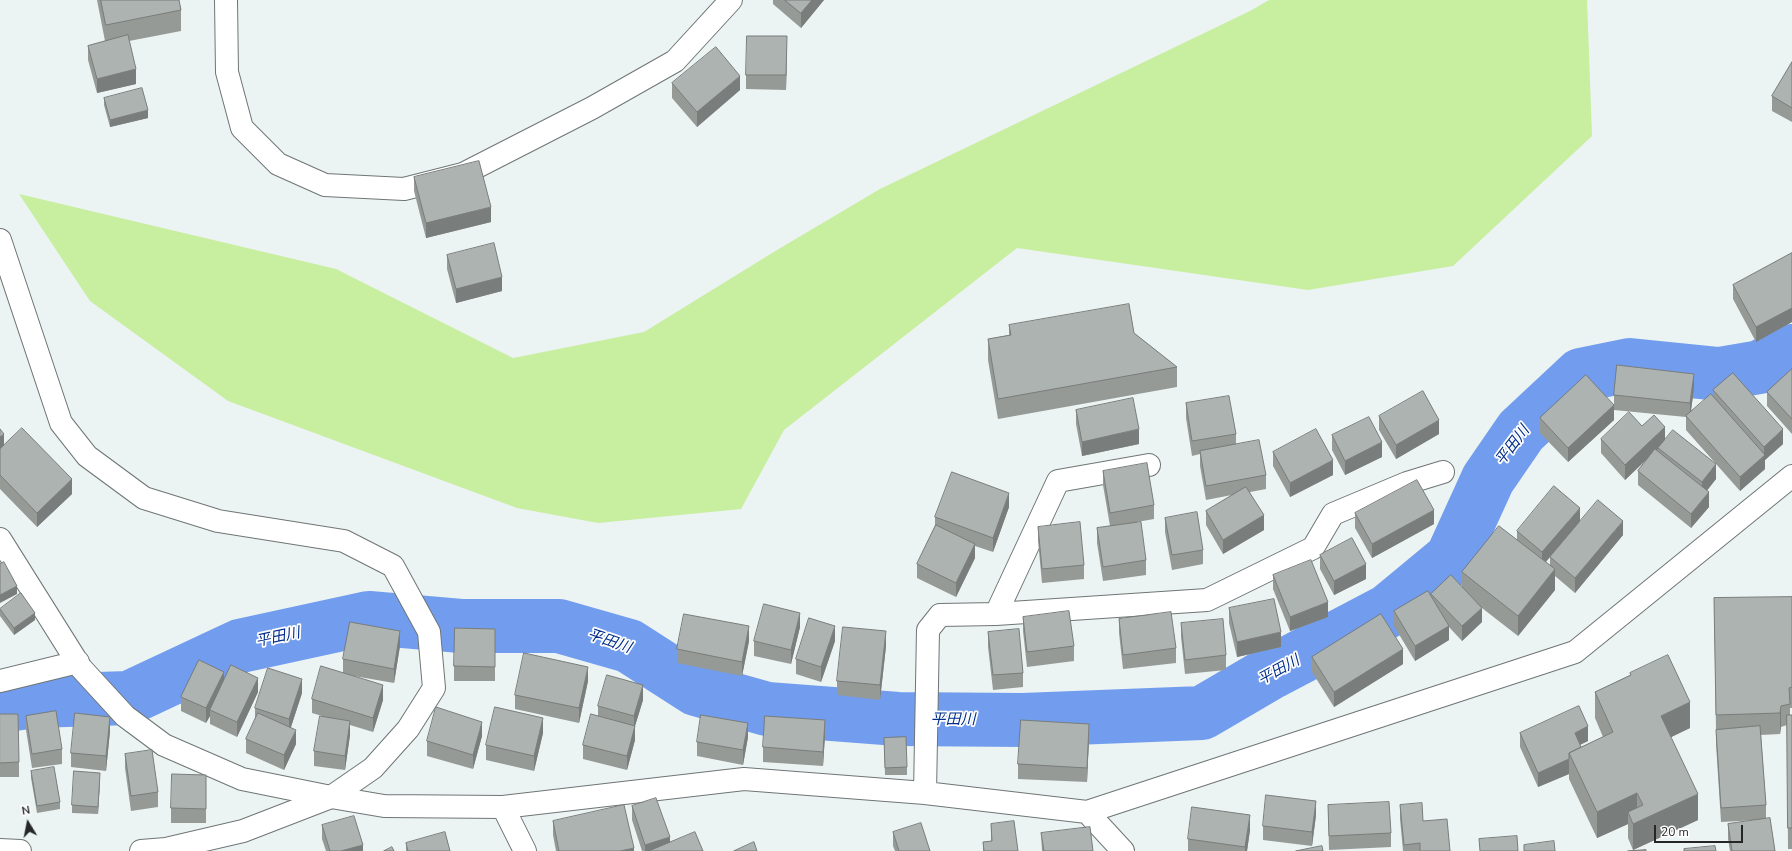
<!DOCTYPE html>
<html>
<head>
<meta charset="utf-8">
<style>
	body { margin:0 }
	#map { position:relative; width:1792px; height:851px; overflow:hidden; background:#ecf3f3; font-family:"Nunito Sans",sans-serif }
	canvas { display:block }
	.north { position:absolute; left:8px; top:803px; width:40px; height:40px; -webkit-text-stroke:3px #fff; paint-order:stroke; rotate:350deg; font-size:11px; font-weight:700; line-height:16px; text-align:center; color:#252727 }
	.north::after { content:''; display:block; margin:auto; width:14px; height:18px; background:#252727; clip-path:polygon(50% 0,100% 100%,50% 72%,0 100%) }
	.scale { position:absolute; left:1654px; top:825px; width:89px; height:18px; box-sizing:border-box; border:2px solid #252727; border-top:0; padding-left:5px; font-size:12px; line-height:14px; white-space:nowrap; color:#252727; -webkit-text-stroke:3px #fff; paint-order:stroke }
</style>
</head>
<body>
<div id="map">
<canvas width="1792" height="851"></canvas>
<div class="north">N</div>
<div class="scale">20 m</div>
</div>
<script>
const ctx = document.querySelector('canvas').getContext('2d');
ctx.lineJoin = 'round';
function paint(path, color) { ctx.fillStyle = color; ctx.fill(path, 'evenodd'); }
function stroke(path, color, width, dash) { ctx.strokeStyle = color; ctx.lineWidth = width; ctx.lineCap = dash ? 'butt' : 'round'; ctx.setLineDash(dash || []); ctx.stroke(path); }
function drawText(font, color, halo, rows, align = 'center') {
  ctx.font = font + ' "Nunito Sans","Noto Sans JP",sans-serif'; ctx.lineWidth = 3.5; ctx.setLineDash([]); ctx.textBaseline = 'middle'; ctx.strokeStyle = halo; ctx.fillStyle = color; for (const [text, x, y, turn = 0] of rows) {
    ctx.save(); ctx.translate(x, y); ctx.rotate((+turn || 0) * Math.PI / 180); ctx.textAlign = isNaN(turn) ? turn : align; if (halo) ctx.strokeText(text, 0, 0); ctx.fillText(text, 0, 0); ctx.restore();
  }
}
paint(new Path2D(`
	M1269,0H1587L1592,136L1453,266L1308,290L1017,248L784,430L741,509L598,523L517,508L228,401L90,301L19,194L336,269L513,358L644,332L777,250L880,189L1250,11Z`), '#c8eea0');
stroke(new Path2D(`
	M0,706L35,701L129,698L240,646L369,618L461,626H559L629,646L696,689L767,709L898,719L1023,720L1202,713L1272,672L1388,611L1452,558L1488,479L1521,431L1581,375L1630,365L1719,374L1760,367L1792,351`), '#729dee', 54);
const minor = new Path2D(`
	M226,0L227,72L242,128L278,164L325,185L404,189L463,174L592,108L675,61L731,0
	M0,539L81,668L125,716L164,745L242,779L331,797L384,806L503,807L744,779L925,793L1087,812L1575,652L1792,476
	M996,614L1058,481L1149,465
	M0,681L78,662
	M925,793L928,630L940,615L996,614L1207,600L1313,548L1333,514L1407,483L1443,472
	M503,807L525,851
	M1087,812L1123,851`);
const tertiary = new Path2D(`
	M0,240L61,423L87,456L144,498L218,521L344,541L393,566L429,632L434,688L408,729L373,768L331,797L243,831L166,849L141,851
	M0,850L20,851`);
stroke(minor, '#6f7575', 24);
stroke(tertiary, '#6f7575', 24);
stroke(minor, '#fff', 22);
stroke(tertiary, '#fff', 22);
paint(new Path2D(`
	M97,0H179L181,10V31L129,41L136,84L97,93L88,60V46L105,41Z
	M773,0H824L801,28L773,4Z
	M787,51L786,90L746,89V75Z
	M1792,62V122L1772,111V96Z
	M672,83L740,90L697,127L672,98Z
	M104,98L148,118L110,127L104,105Z
	M414,177L491,222L426,238L414,191Z
	M1792,253V322L1756,342L1733,299V285Z
	M447,255L502,291L456,303L447,269Z
	M1009,325L1134,333L1177,367V387L998,419L988,360V339L1009,335Z
	M1792,369V434L1767,406V392Z
	M1694,388L1691,411L1713,396V390L1783,444L1765,460V469L1740,491L1686,430V417L1614,410V420L1568,462L1540,433V418L1614,405V395Z
	M1186,403L1236,434V445L1266,475V489L1250,492L1264,530L1223,554L1206,525V511L1232,495L1206,500L1200,466V454L1192,456L1186,418Z
	M1076,410L1139,444L1082,456L1076,424Z
	M1379,416L1439,434L1396,459L1379,430Z
	M1642,426L1665,440L1716,479L1707,490L1709,507L1691,528L1638,485V471L1647,459L1625,480L1601,453V439Z
	M0,429L4,446L72,494L37,527L0,489Z
	M1332,435L1382,457L1345,475L1332,450Z
	M1273,452L1333,475L1290,497L1273,466Z
	M1103,471L1154,505V519L1137,522L1146,560V575L1103,581L1097,543V528L1110,526L1103,485Z
	M1009,507L993,552L975,546V558L956,597L917,578V564L935,526V517Z
	M1355,513L1434,524L1372,558L1355,528Z
	M1165,518L1203,550V564L1172,570L1165,532Z
	M1580,522L1623,535L1575,593L1555,576V590L1518,636L1482,608V622L1462,641L1449,627V640L1415,661L1394,626V611L1431,596V594L1462,587V572L1517,539V531ZM1571,532L1550,557V566L1546,562Z
	M1038,527L1084,565V579L1042,583L1038,541Z
	M1320,555L1366,579L1334,595L1320,569Z
	M1273,575L1328,617L1290,631L1273,589Z
	M1792,597V708H1790V715H1792V849H1788L1787,725L1781,727L1780,734L1761,735L1766,805V819L1775,851H1730L1728,839V824L1759,820L1721,822L1716,744V730L1714,598Z
	M1229,608L1281,647L1237,657L1229,623Z
	M0,609L35,620L14,635L0,616Z
	M1023,617L1074,646V661L1027,667L1023,631Z
	M1119,619L1176,648V663L1123,669L1119,633Z
	M1181,623L1226,655V670L1185,674L1181,637Z
	M800,627L791,664L754,656V641Z
	M495,629V681H454V666Z
	M988,632L1023,673V687L993,690L988,647Z
	M749,641L742,676L677,663V649Z
	M835,641L821,682L796,674V659Z
	M400,646L394,683L348,675L383,700L373,732L350,725V735L345,770L314,766V751L322,716L312,713V699L343,673V659Z
	M886,646L880,700L837,695V681Z
	M1312,657L1403,664L1334,707L1312,672Z
	M1630,673L1690,728L1671,737L1698,820L1633,850L1628,838V824L1597,838L1569,779V774L1538,787L1520,747V733L1588,741L1580,745L1581,747L1603,737L1595,718V692L1630,675Z
	M224,680L258,692L237,737L210,724V716L206,723L181,711V697Z
	M588,681L579,723L515,709V695Z
	M302,693L291,727L296,744L284,770L246,753V739L255,720V708Z
	M643,700L635,726V740L627,770L583,759V745L598,716V706Z
	M0,714L19,762V777H0Z
	M26,716L62,749V764L32,768L26,730Z
	M110,731L106,771L71,767V753Z
	M543,733L534,771L486,760V745Z
	M825,735L823,766L763,762V747Z
	M482,736L473,769L427,756V741Z
	M748,737L743,765L697,756V742Z
	M884,738L907,767V775H885Z
	M1089,738L1087,782L1018,779V764Z
	M125,754L158,792V807L131,811L125,768Z
	M31,771L60,802V809L37,813L31,778Z
	M100,780L98,814L72,813V805Z
	M206,789V823H171V808Z
	M1328,805L1391,833V847L1329,850Z
	M1400,805L1423,821L1450,851H1403L1400,819Z
	M632,806L670,842L703,851H642L632,820Z
	M1316,815L1312,846L1263,840V826Z
	M553,821L634,851H556L553,835Z
	M991,824L1018,851H983V842L991,841Z
	M322,825L363,851H326L322,839Z
	M1250,830L1247,851H1188V839Z
	M893,832L930,851H895L893,846Z
	M1041,833L1093,851H1042Z
	M406,843L450,851H406Z`), '#959a97');
paint(new Path2D(`
	M812,0H824L801,28V13Z
	M787,36V51L786,90V75Z
	M136,69V84L97,93V79Z
	M740,76V90L697,127V112Z
	M148,110V118L110,127V120Z
	M491,207V222L426,238V223Z
	M502,277V291L456,303V289Z
	M1792,308V322L1756,342V327Z
	M1694,374V388L1690,418V403Z
	M1614,405V420L1568,462V448Z
	M1439,420V434L1396,459V445Z
	M1665,427V442L1625,480V465Z
	M1139,429V444L1082,456V442Z
	M1783,429V444L1765,460V469L1740,491V477L1764,456V447Z
	M4,434V448L0,451V437Z
	M1382,442V457L1345,475V461Z
	M1333,460V475L1290,497V483Z
	M1716,464V479L1702,497V482Z
	M72,479V494L37,527V513Z
	M1709,492V507L1691,528V514Z
	M1009,493V507L993,552V538Z
	M1580,508V522L1542,566V552Z
	M1434,510V524L1372,558V544Z
	M1264,515V530L1223,554V540Z
	M1623,521V535L1575,593V578Z
	M975,544V558L956,597V583Z
	M1366,564V579L1334,595V581Z
	M1555,569V590L1518,636V616Z
	M17,586V594L0,603V595Z
	M1328,602V617L1290,631V617Z
	M1482,608V622L1462,641V626Z
	M35,613V620L14,635V628Z
	M800,613V627L791,664V650Z
	M749,626V641L742,676V662Z
	M835,626V641L821,682V667Z
	M1449,626V640L1415,661V646Z
	M400,631V646L394,683V669Z
	M886,631V646L880,700V685Z
	M1281,632V647L1237,657V642Z
	M1403,649V664L1334,707V692Z
	M588,667V681L579,723V708Z
	M224,672V686L210,710V716L206,723V708Z
	M258,678V692L237,737V722Z
	M302,679V693L289,733V719Z
	M383,685V700L373,732V718Z
	M643,685V700L635,726V740L627,770V756L634,730V716Z
	M1690,702V728L1661,742V716Z
	M1781,706V727L1780,734V713Z
	M110,717V731L106,771V756Z
	M543,718V733L534,771V756Z
	M825,720V735L823,766V752Z
	M350,721V735L345,770V756Z
	M482,722V736L473,769V755Z
	M748,723V737L743,765V750Z
	M1089,724V738L1087,782V768Z
	M1588,726V741L1575,747V733Z
	M296,730V744L284,770V755Z
	M1569,759V774L1538,787V773Z
	M100,773V780L98,814V807Z
	M1637,793V819L1628,812V824L1597,838V812Z
	M1698,794V820L1633,850V824Z
	M1316,801V815L1312,846V832Z
	M1250,815V830L1247,851H1245V847Z
	M670,837V851H645V845Z
	M363,845V851H341Z
	M634,848V851H620Z`), '#797d7b');
const building = new Path2D(`
	M101,0H179L181,10L106,25Z
	M785,0H812L801,13Z
	M128,35L136,69L97,79L88,46Z
	M747,36H787L786,75H746Z
	M716,47L740,76L697,112L672,83Z
	M1792,62V108L1772,96Z
	M142,88L148,110L110,120L104,98Z
	M479,161L491,207L426,223L414,177Z
	M494,243L502,277L456,289L447,255Z
	M1792,253V308L1756,327L1733,285Z
	M1129,304L1134,333L1177,367L998,399L988,339L1011,335L1009,325Z
	M1617,365L1694,374L1690,403L1614,395Z
	M1792,369V419L1767,392Z
	M1733,373L1783,429L1764,447L1713,390Z
	M1586,375L1614,405L1568,448L1540,418Z
	M1423,391L1439,420L1396,445L1379,416Z
	M1711,394L1765,455L1740,477L1686,416Z
	M1229,396L1236,434L1192,441L1186,403Z
	M1133,398L1139,429L1082,442L1076,410Z
	M1629,412L1642,426L1654,415L1665,427L1625,465L1601,439Z
	M1369,417L1382,442L1345,461L1332,435Z
	M22,428L72,479L37,513L0,475V449Z
	M0,429L4,434L0,437Z
	M1316,429L1333,460L1290,483L1273,452Z
	M1673,430L1716,464L1702,482L1658,448Z
	M1259,440L1266,475L1206,486L1200,451Z
	M1655,449L1709,492L1691,514L1638,471Z
	M1147,463L1154,505L1110,513L1103,471Z
	M952,472L1009,493L993,538L935,517Z
	M1417,480L1434,510L1372,544L1355,513Z
	M1554,486L1580,508L1542,552L1517,531Z
	M1246,487L1264,515L1223,540L1206,511Z
	M1598,500L1623,521L1575,578L1550,557Z
	M1197,512L1203,550L1172,555L1165,518Z
	M1080,522L1084,565L1042,569L1038,527Z
	M1141,522L1146,560L1103,567L1097,528Z
	M936,525L975,544L956,583L917,564Z
	M1499,526L1555,569L1518,616L1462,572Z
	M1352,538L1366,564L1334,581L1320,555Z
	M1311,560L1328,602L1290,617L1273,575Z
	M4,562L17,586L0,595V564Z
	M1451,575L1482,608L1462,626L1431,594Z
	M1428,591L1449,626L1415,646L1394,611Z
	M21,593L35,613L14,628L0,609Z
	M1792,597V687L1789,688L1790,704L1781,706L1780,713L1716,715L1714,598Z
	M1274,599L1281,632L1237,642L1229,608Z
	M764,604L800,613L791,650L754,641Z
	M1069,611L1074,646L1027,652L1023,617Z
	M1171,612L1176,648L1123,655L1119,619Z
	M684,614L749,626L742,662L677,649Z
	M1381,614L1403,649L1334,692L1312,657Z
	M809,618L835,626L821,667L796,659Z
	M1223,619L1226,655L1185,660L1181,623Z
	M350,622L400,631L394,669L343,659Z
	M843,627L886,631L880,685L837,681Z
	M455,628L495,629V667L454,666Z
	M1019,629L1023,673L993,675L988,632Z
	M524,653L588,667L579,708L515,695Z
	M1668,655L1690,702L1661,716L1698,794L1633,824L1628,812L1643,805L1637,793L1597,812L1569,753L1613,732L1595,692L1631,675L1630,673Z
	M199,660L224,672L206,708L181,697Z
	M231,665L258,678L237,722L210,710Z
	M321,666L383,685L373,718L312,699Z
	M268,668L302,679L289,719L255,708Z
	M607,675L643,685L634,716L598,706Z
	M1579,706L1588,726L1575,733L1581,747L1569,753V759L1538,773L1520,733Z
	M436,707L482,722L473,755L427,741Z
	M495,707L543,718L534,756L486,745Z
	M56,711L62,749L32,754L26,716Z
	M75,713L110,717L106,756L71,753Z
	M258,713L296,730L284,755L246,739Z
	M0,714H18L19,762L0,763Z
	M591,714L635,726L627,756L583,745Z
	M701,715L748,723L743,750L697,742Z
	M1787,715H1792V828H1788Z
	M320,716L350,721L345,756L314,751Z
	M765,716L825,720L823,752L763,747Z
	M1021,720L1089,724L1087,768L1018,764Z
	M1760,726L1766,805L1721,808L1716,730Z
	M906,737L907,767L885,768L884,738Z
	M152,750L158,792L131,796L125,754Z
	M54,767L60,802L37,806L31,771Z
	M74,771L100,773L98,807L72,805Z
	M172,774L206,775V809L171,808Z
	M1266,795L1316,801L1312,832L1263,826Z
	M656,798L670,837L645,845L632,806Z
	M1389,802L1391,833L1329,836L1328,805Z
	M1422,803L1423,821L1447,819L1450,851H1420V843L1404,845L1400,805Z
	M624,805L634,848L620,851H559L553,821Z
	M1192,807L1250,815L1245,847L1188,839Z
	M354,816L363,845L341,851H330L322,825Z
	M1770,818L1775,851H1732L1728,824Z
	M1014,821L1018,851H984L983,842L992,841L991,824Z
	M921,823L930,851H899L893,832Z
	M1090,827L1093,851H1044L1041,833Z
	M445,832L450,851H408L406,843Z
	M695,832L703,851H649Z
	M1517,836L1518,851H1480L1479,839Z
	M1554,841L1555,851H1524V845Z
	M754,842L757,851H734Z
	M1322,846L1323,851H1296Z
	M1715,846L1716,851H1684V849Z
	M392,847L394,851H384Z
	M1646,850V851H1628Z`);
paint(building, '#adb3b0');
stroke(building, '#797d7b', 1);
drawText('italic 15px', '#032e8a', '#fff', [
	["平田川",1513,446,-53],
	["平田川",278,638,-12],
	["平田川",609,642,19],
	["平田川",1279,671,-29],
	["平田川",953,720]
]);
</script>
</body>
</html>
